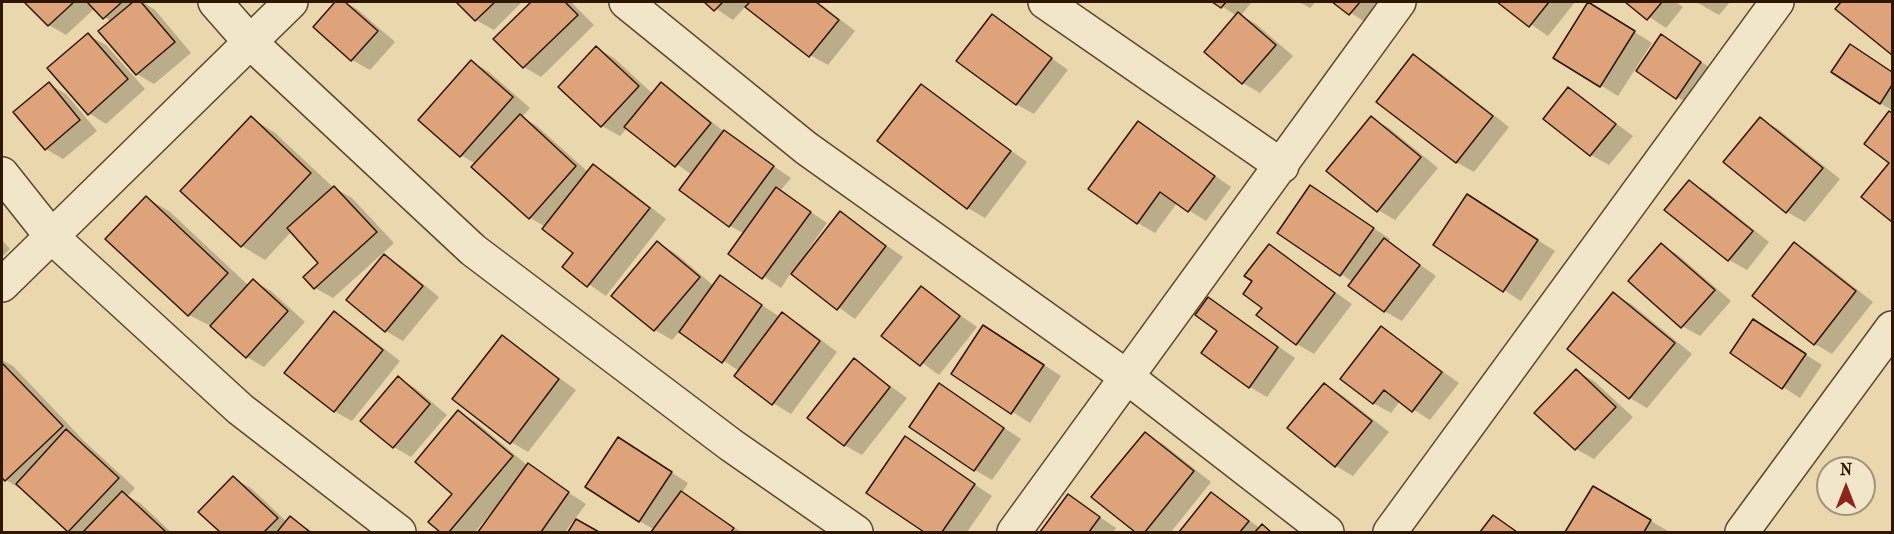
<!DOCTYPE html>
<html>
<head>
<meta charset="utf-8">
<style>
	body { margin:0 }
	#map { position:relative; width:1894px; height:534px; overflow:hidden; background:#ead7ad; font-family:"IM FELL French Canon",serif }
	canvas { display:block }
	.frame { position:absolute; inset:0; border:3px solid #2e1600; pointer-events:none }
	.north { position:absolute; left:1816px; top:456px; width:60px; height:60px; box-sizing:border-box; background:#f1e5ca; border:2px solid #a39279; border-radius:50%; rotate:0deg; font-size:16px; font-weight:700; line-height:24px; text-align:center; color:#2e1600 }
	.north::after { content:''; display:block; margin:auto; width:21px; height:27px; background:#8f2418; clip-path:polygon(50% 0,100% 100%,50% 72%,0 100%) }
</style>
</head>
<body>
<div id="map">
<canvas width="1894" height="534"></canvas>
<div class="frame"></div>
<div class="north">N</div>
</div>
<script>
const ctx = document.querySelector('canvas').getContext('2d');
ctx.lineJoin = 'round';
function paint(path, color) { ctx.fillStyle = color; ctx.fill(path, 'evenodd'); }
function stroke(path, color, width, dash) { ctx.strokeStyle = color; ctx.lineWidth = width; ctx.lineCap = dash ? 'butt' : 'round'; ctx.setLineDash(dash || []); ctx.stroke(path); }
paint(new Path2D(`
	M26,2H143L155,10L191,53L154,84L137,74L111,22L95,8L66,35L49,25Z
	M337,2H345L357,9L395,42L370,70L352,60L315,27Z
	M458,2H522L494,30L476,20Z
	M534,2H571L594,25L541,77L524,67L495,39Z
	M706,2H818L855,31L828,65L810,55L746,6L733,20Z
	M1215,2H1252L1241,15L1256,24L1293,56L1260,93L1243,83L1206,52L1237,16Z
	M1299,2H1316L1310,8Z
	M1334,2H1386L1368,24Z
	M1499,2H1575L1548,36Z
	M1627,2H1676L1683,7L1666,28Z
	M1696,2H1730L1719,15Z
	M1843,2H1892V53L1837,9Z
	M1606,14L1652,43L1618,96L1555,57Z
	M993,16L1068,70L1034,114L1016,104Z
	M88,35L106,45L145,89L106,124L89,113Z
	M1662,36L1718,73L1694,107L1677,97Z
	M596,48L614,58L653,94L661,84L678,95L727,134L791,178L780,191L827,223L808,250L810,252L840,213L903,257L855,319L791,273L781,288L730,254L745,234L730,226L692,175L627,128L620,136L602,126L560,87Z
	M1414,56L1431,66L1509,127L1474,172L1456,162Z
	M1868,56L1892,72V110L1880,103Z
	M472,62L489,72L530,108L522,117L537,126L588,172L593,166L611,176L666,219L606,296L564,267L575,253L546,227L530,218L476,164L461,155Z
	M49,84L66,94L97,131L63,159L46,149Z
	M921,86L1027,162L985,218L968,208Z
	M1569,89L1633,136L1609,165L1591,155L1546,119Z
	M1890,113L1892,114V220L1863,197L1891,163Z
	M251,118L274,132L334,188L352,198L394,243L333,298L315,288L320,263L292,231L265,260L242,246Z
	M1371,118L1389,128L1438,168L1395,220L1378,210Z
	M1760,119L1778,129L1840,179L1805,222L1787,212Z
	M1139,123L1231,187L1206,221L1177,203L1155,233L1138,223Z
	M1689,182L1707,192L1769,242L1747,270L1729,260L1666,209Z
	M1311,187L1390,239L1388,242L1436,276L1402,321L1384,311L1353,282L1280,233Z
	M1468,196L1555,251L1521,301L1504,290Z
	M146,198L169,211L249,286L253,281L271,291L305,322L264,367L247,357L213,327L189,315Z
	M2,240L10,249L2,257Z
	M657,243L675,253L714,286L720,277L780,317L782,314L800,324L837,352L791,414L773,403L739,371L680,331L672,340L655,330Z
	M1795,244L1812,254L1873,302L1832,354L1815,344Z
	M1661,245L1678,255L1731,301L1700,336L1682,326Z
	M1269,246L1352,304L1314,354L1297,344L1264,308L1255,281Z
	M384,256L401,266L439,297L403,341L386,331Z
	M921,288L977,327L939,375L884,335Z
	M1613,294L1631,304L1692,354L1647,408L1630,398Z
	M1209,299L1295,358L1267,397L1250,387L1219,330Z
	M334,313L351,323L400,361L352,421L334,411Z
	M1754,321L1822,365L1800,398L1783,387Z
	M1382,328L1459,383L1430,420L1400,401L1391,413L1373,403Z
	M502,337L576,390L528,452L511,442Z
	M1001,337L1061,376L1030,423L953,374Z
	M2,360L13,366L84,441L135,488L128,496L140,503L171,532H72L29,494L6,480L2,476Z
	M854,360L907,398L862,455L844,445Z
	M1576,371L1594,381L1633,417L1594,459L1576,449L1536,413Z
	M398,378L415,388L447,415L411,457L394,447Z
	M1324,384L1342,395L1389,432L1353,476L1336,466Z
	M939,385L1021,439L992,480L975,470Z
	M458,412L476,422L528,466L586,504L565,532H480L495,512L493,510L475,532H442L430,522L454,493Z
	M1145,434L1163,444L1211,482L1171,532H1138L1093,497Z
	M921,449L992,496L967,532H926L868,493Z
	M636,450L688,483L682,493L741,532H653L655,530L639,521Z
	M233,478L251,488L287,522L290,518L313,532H222L200,512Z
	M1594,488L1668,531L1567,532Z
	M1211,494L1260,528L1262,526L1272,532H1181Z
	M1068,496L1116,528L1113,532H1042Z
	M1493,517L1511,527L1518,532H1482Z`), '#0003');
const building = new Path2D(`
	M24,2H74L48,26Z
	M87,2H122L103,19Z
	M133,2H141L175,42L136,75L98,31Z
	M335,2H345L378,31L351,61L313,27Z
	M456,2H495L475,21Z
	M531,2H565L578,15L523,68L493,39Z
	M704,2H723L714,11Z
	M750,2H816L839,20L809,57L745,7Z
	M1212,2H1226L1221,8Z
	M1332,2H1360L1349,15Z
	M1497,2H1549L1529,27Z
	M1588,2L1635,31L1600,87L1553,58Z
	M1625,2H1662L1647,20Z
	M1841,2H1892V55L1835,9Z
	M1238,12L1276,45L1242,84L1204,52Z
	M992,14L1052,58L1016,105L956,61Z
	M88,33L128,79L88,115L47,68Z
	M1661,34L1701,62L1676,99L1636,71Z
	M1850,44L1892,72V85L1880,104L1831,72Z
	M596,46L639,86L601,127L558,87Z
	M1413,54L1493,116L1456,163L1376,102Z
	M471,60L513,97L460,157L418,120Z
	M49,82L80,120L45,150L13,112Z
	M661,82L711,123L675,167L624,127Z
	M921,84L1011,151L967,209L877,141Z
	M1568,87L1616,124L1590,156L1543,119Z
	M1889,111L1892,113V222L1861,197L1889,163L1864,144Z
	M520,114L576,166L529,219L471,167Z
	M251,116L311,173L241,247L180,191Z
	M1371,116L1421,157L1377,212L1326,171Z
	M1760,117L1823,168L1786,213L1723,162Z
	M1138,121L1215,176L1188,212L1160,192L1137,224L1088,189Z
	M724,130L774,166L729,227L679,190Z
	M593,164L650,208L587,287L562,267L573,253L542,229Z
	M1689,180L1753,231L1728,261L1664,210Z
	M1310,185L1374,228L1340,276L1277,233Z
	M334,186L377,232L314,289L303,277L318,263L287,228Z
	M776,187L811,212L762,279L728,254Z
	M1467,194L1538,240L1503,292L1433,245Z
	M146,196L228,273L188,316L105,239Z
	M840,211L886,246L837,310L791,274Z
	M1384,238L1420,265L1384,312L1348,286Z
	M657,241L700,277L654,331L611,296Z
	M1794,242L1856,291L1814,345L1752,296Z
	M1661,243L1715,290L1681,328L1628,281Z
	M1269,244L1335,293L1296,345L1256,315L1262,308L1243,294L1252,281L1244,276Z
	M384,254L423,286L385,332L346,300Z
	M720,275L762,305L722,363L679,332Z
	M253,279L288,311L246,358L210,326Z
	M921,286L960,316L920,366L881,336Z
	M1613,292L1675,343L1629,399L1567,349Z
	M1208,297L1278,347L1249,388L1201,353L1217,331L1195,315Z
	M334,311L383,350L334,412L284,373Z
	M782,312L820,341L772,405L734,376Z
	M1753,319L1806,354L1782,389L1730,353Z
	M983,325L1044,365L1011,414L951,374Z
	M1381,326L1442,372L1412,412L1384,390L1373,404L1340,379Z
	M502,335L559,379L510,444L452,399Z
	M854,358L890,387L844,446L807,418Z
	M2,363L63,426L5,481L2,478Z
	M1576,369L1616,407L1575,450L1534,413Z
	M398,376L430,404L393,448L360,421Z
	M939,383L1004,428L974,471L909,427Z
	M1324,383L1372,421L1335,467L1287,428Z
	M458,410L513,456L449,532H440L428,522L452,494L415,462Z
	M66,429L119,478L68,532L16,484Z
	M1145,432L1194,471L1145,532H1135L1091,497Z
	M905,436L975,484L942,532H924L866,493Z
	M618,437L672,472L639,522L585,487Z
	M528,463L569,492L541,532H478Z
	M233,476L278,518L264,532H220L198,512Z
	M1593,486L1651,520L1644,532H1565Z
	M122,491L166,532H83Z
	M681,491L734,528L731,532H651Z
	M1211,492L1249,521L1240,532H1179Z
	M1068,494L1100,517L1089,532H1040Z
	M1493,515L1517,532H1480Z
	M290,516L310,532H277Z
	M576,519L599,532H568Z
	M1262,524L1271,532H1255Z`);
paint(building, '#dfa37b');
stroke(building, '#2e1600', 1.5);
const minor = new Path2D(`
	M215,2L251,43L473,250L731,445L856,532
	M626,2L806,148L1127,377L1327,532
	M1045,2L1282,166
	M2,174L52,237L240,409L399,532
	M2,285L291,2
	M1014,532L1399,2
	M1390,532L1777,2
	M1742,532L1892,328`);
stroke(minor, '#5d462b', 36);
stroke(minor, '#f1e5ca', 33);
</script>
</body>
</html>
